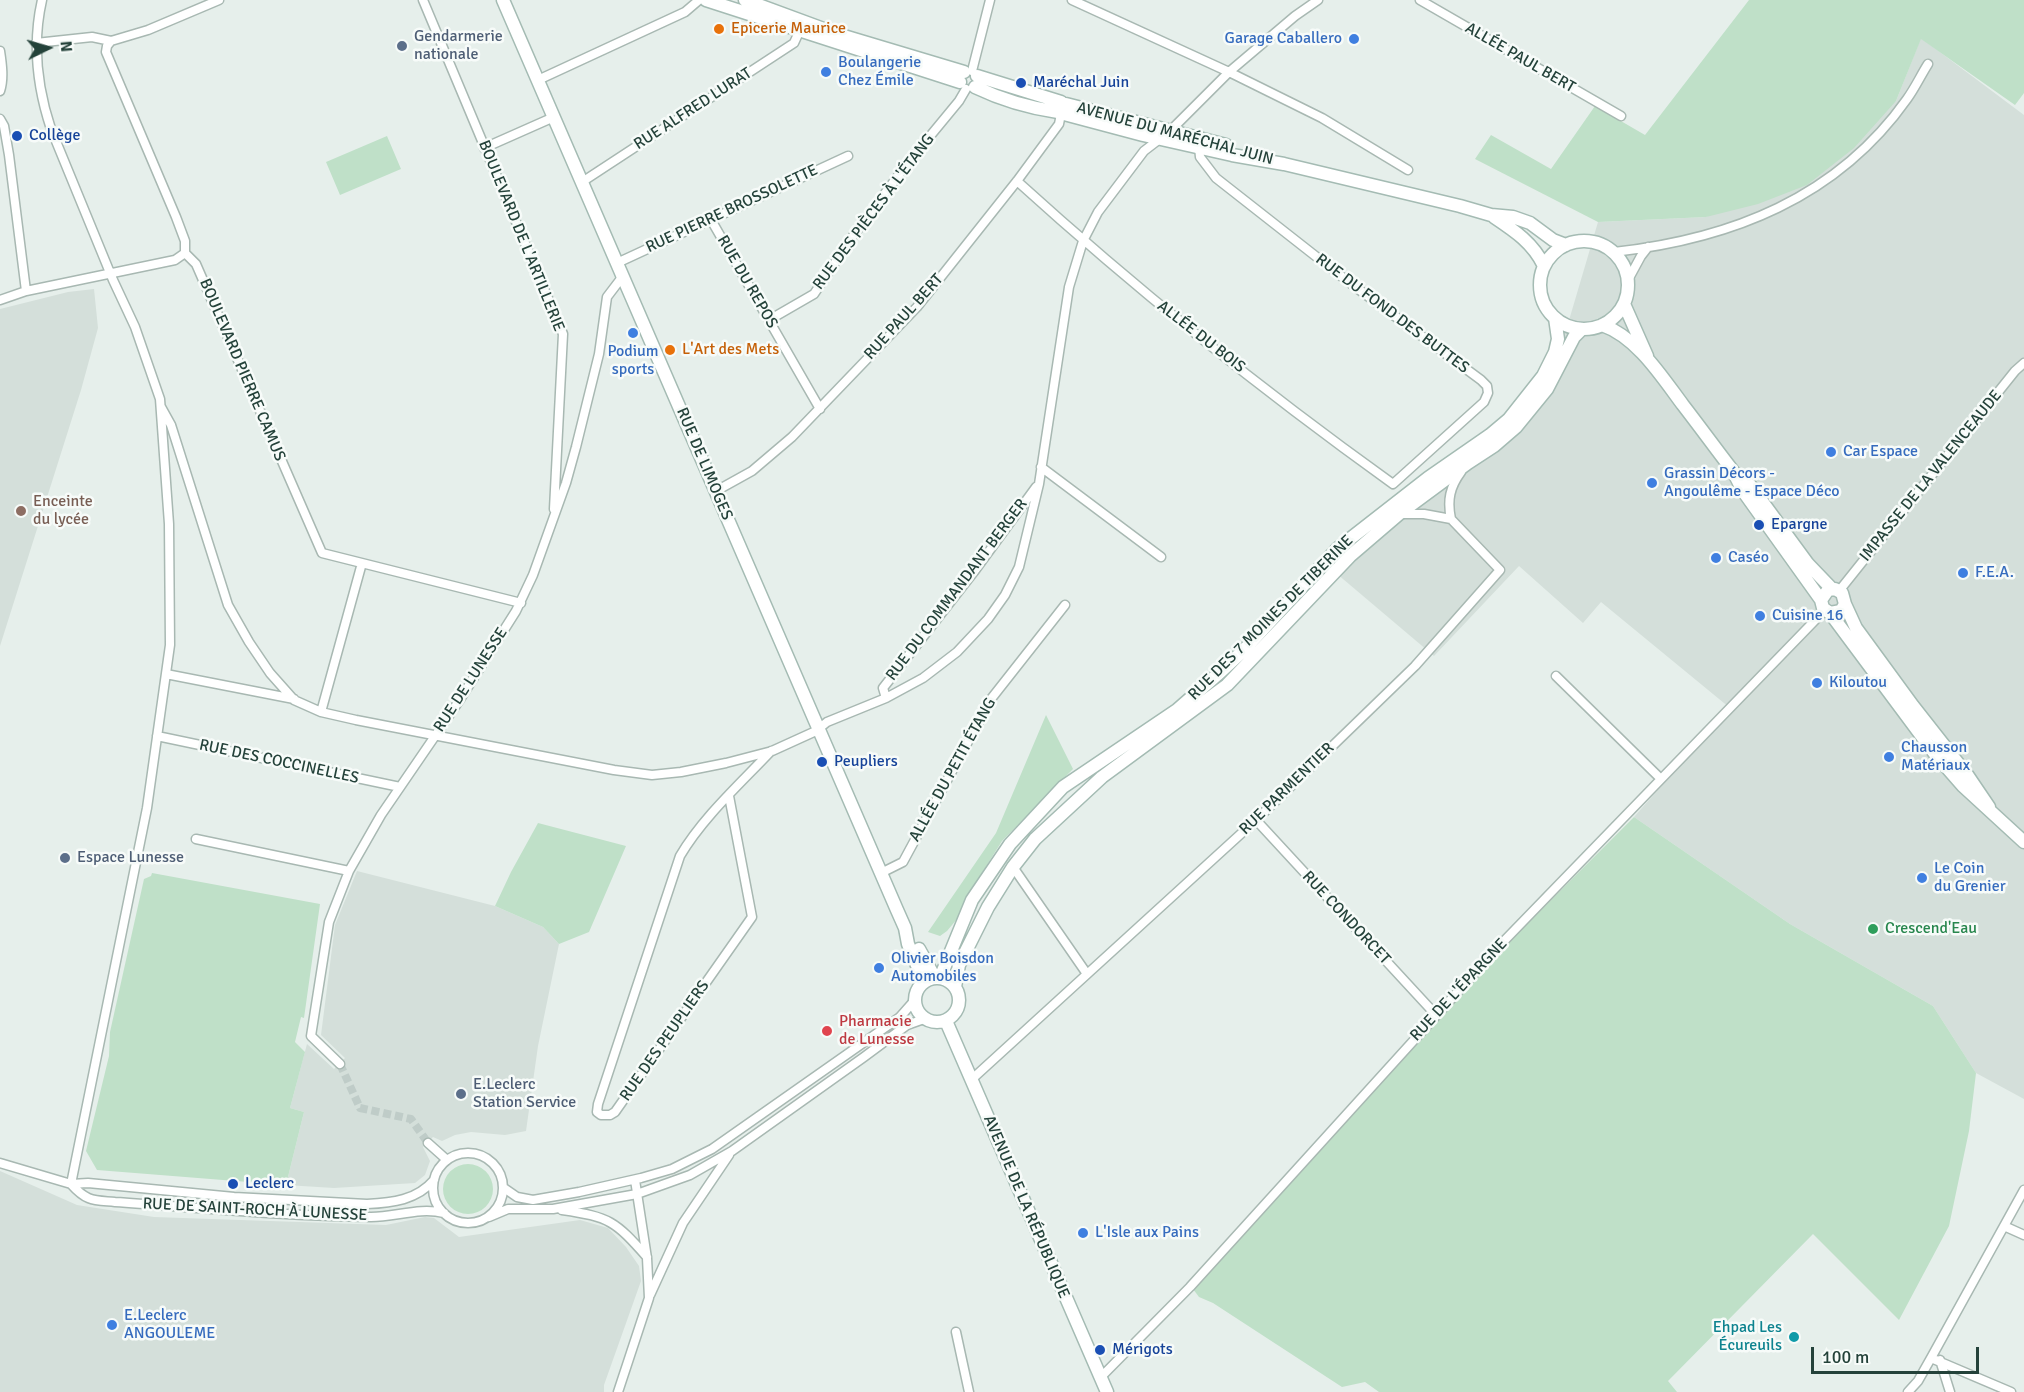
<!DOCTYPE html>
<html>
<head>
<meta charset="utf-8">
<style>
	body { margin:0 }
	#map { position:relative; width:2024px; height:1392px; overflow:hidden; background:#e6efeb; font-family:Signika,sans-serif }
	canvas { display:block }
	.north { position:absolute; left:18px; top:18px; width:60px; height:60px; -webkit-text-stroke:4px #f7fbf9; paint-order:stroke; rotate:85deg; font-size:16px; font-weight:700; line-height:24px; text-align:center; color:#24423a }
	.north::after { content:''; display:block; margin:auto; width:21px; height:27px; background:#24423a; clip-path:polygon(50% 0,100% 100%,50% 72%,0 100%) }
	.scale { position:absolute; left:1811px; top:1347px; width:168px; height:27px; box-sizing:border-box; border:3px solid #24423a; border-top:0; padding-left:8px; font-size:18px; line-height:21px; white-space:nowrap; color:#24423a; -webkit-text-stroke:4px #f7fbf9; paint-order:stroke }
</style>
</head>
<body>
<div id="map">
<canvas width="2024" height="1392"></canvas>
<div class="north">N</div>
<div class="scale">100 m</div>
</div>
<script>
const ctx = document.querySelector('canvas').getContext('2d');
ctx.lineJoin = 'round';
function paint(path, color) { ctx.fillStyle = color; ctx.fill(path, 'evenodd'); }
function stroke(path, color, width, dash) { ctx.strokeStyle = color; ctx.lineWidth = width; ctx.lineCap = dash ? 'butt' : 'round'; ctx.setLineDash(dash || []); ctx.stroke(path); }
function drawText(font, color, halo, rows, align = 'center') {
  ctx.font = font + ' Signika,sans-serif'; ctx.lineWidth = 5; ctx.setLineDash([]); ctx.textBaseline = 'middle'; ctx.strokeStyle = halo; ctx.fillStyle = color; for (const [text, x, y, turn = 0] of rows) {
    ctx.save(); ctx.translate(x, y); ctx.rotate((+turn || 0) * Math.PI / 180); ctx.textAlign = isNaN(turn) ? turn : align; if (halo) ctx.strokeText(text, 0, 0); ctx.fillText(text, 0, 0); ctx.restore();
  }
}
paint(new Path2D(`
	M1921,38L2024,115V1099L1976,1073L1933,1006L1790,924L1634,817L1730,708L1601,602L1583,623L1519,566L1434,656L1330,568L1370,532L1499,435L1557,361L1598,222L1706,217L1896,101Z
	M94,289L98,328L81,390L0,646V309L68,292Z
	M357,871L495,906L543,927L559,944L538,1046L526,1131L505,1135L471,1132L455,1135L442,1141L433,1137L423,1147L430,1161L425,1175L415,1183L334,1188L286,1185L304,1112L290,1108L307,1044L334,1069L345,1058L321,1035L335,925Z
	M0,1171L77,1205L154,1217L386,1225L425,1217L434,1218L459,1237L580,1220L608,1228L626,1247L639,1266L641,1281L604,1385V1392H0Z`), '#d4dfda');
paint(new Path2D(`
	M1749,0H2024V93L2015,105L1921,39L1896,101L1854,148L1807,185L1758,204L1706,217L1598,222L1475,159L1491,135L1551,169L1595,106L1645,135Z
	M387,136L401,169L340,195L326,162Z
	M1046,715L1073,769L1002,841L980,876L957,919L947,931L940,936L928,932L996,833Z
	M1634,817L1790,924L1933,1006L1976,1073L1969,1131L1949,1226L1899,1320L1813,1234L1668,1381L1677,1392H1379L1365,1382L1342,1387L1213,1303L1199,1297L1193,1289L1244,1234L1275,1192L1436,1015Z
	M538,823L626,846L589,932L559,944L543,927L495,906L511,872Z
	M152,873L320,904L304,1018L301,1017L295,1042L305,1052L290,1108L304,1112L286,1185L97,1170L86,1151L109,1056L110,1032L144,879L151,876Z
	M443 1189a25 25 0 1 1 50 0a25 25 0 1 1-50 0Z`), '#bfe0c8');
stroke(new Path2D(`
	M340,1064L360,1108L411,1119L428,1143`), '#bfccc8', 8, [8, 4]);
const minor = new Path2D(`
	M42,0C32,44 37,87 51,129L113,280L135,327L160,399L169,524L170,645L147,808L71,1184
	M219,0L148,30L111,41L107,46L106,52L176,217L185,241V253L196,264L322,553L521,603
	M423,0L563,334L554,509
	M1072,0L1229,72L1322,118L1408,170
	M1420,0L1621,116
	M36,43L92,37L111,41
	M0,51C2,64 4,79 0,91
	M972,71L990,0
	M538,80L685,12L699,0
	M0,119L4,126L9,155L26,291
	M484,148L554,117
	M1017,181C1136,289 1262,390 1393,484L1484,402L1488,393L1487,386L1481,380L1346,280L1216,178L1200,157L1199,147
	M582,182L794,43L799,32
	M710,218L820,409
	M1614,252C1731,239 1837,198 1907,99C1915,88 1921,75 1928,64
	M617,263L848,156
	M1628,280L1641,256L1648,247
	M0,300L26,291L175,260L185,253
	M769,320L814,294L853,236L907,164L959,101L966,89
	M161,407L171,425L228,605L249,642L270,673L294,700L321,712L356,720L614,770L652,775L681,772L726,763L772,751L816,731L827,722L886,698L923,678L957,652L988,619L1005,595L1019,567L1039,484L1069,287L1083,241L1098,212L1144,151L1170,131L1229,72L1295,16L1318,0
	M1041,467L1161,557
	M716,491L752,471L792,437L917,307L1017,181L1059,124L1061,114
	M1451,519C1447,500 1450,487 1461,472
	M1839,591L2015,371L2024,363
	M166,674L294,699
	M1556,676L1661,779
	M886,698L883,688L976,569L1036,487
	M321,712L362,563
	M157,736L400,787
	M729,796L752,917L615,1112L610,1115H601L597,1112L598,1104L680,856C703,817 740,784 771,751
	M1256,820L1436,1015
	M196,839L349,871
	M1013,867L1087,974
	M881,873L903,862L991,699L1065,605
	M340,1064L311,1036L329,922L349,871L381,815L459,701L516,611L533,575L566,483L576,447L599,354L607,297L623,276
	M971,1080L1256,820L1415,666L1500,570L1451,519L1424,514H1400
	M428,1143L447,1160
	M433 1188a35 35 0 1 1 70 0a35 35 0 1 1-70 0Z
	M0,1163L71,1184L88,1183L234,1197L367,1204C392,1203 417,1200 434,1180
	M71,1184C87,1202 94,1200 115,1202C201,1208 286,1216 371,1217C396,1217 419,1207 444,1213
	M504,1188L517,1197L533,1200L579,1192L641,1178L672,1169L712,1149L900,1017L915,1000
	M562,1210C610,1217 615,1221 647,1257
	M489,1217L508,1209H553L637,1194L690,1175L732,1151L864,1057L907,1025L924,1019
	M2004,1226L2024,1235
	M650,1295L683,1223L729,1155
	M956,1332L969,1392
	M1931,1358L2011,1392
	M1940,1360L1950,1392
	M1100,1378L1190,1287L1503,942L1825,610
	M618,1392L649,1298L647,1258L635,1180
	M1908,1392L1918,1381L1931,1358L2024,1190`);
const secondary = new Path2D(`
	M503,0L897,910L905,928L908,944L924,982
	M706,0L960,82
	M745,0L837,34L964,72
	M977,76L1061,102
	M975,87C1000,99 1030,108 1058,112
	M1066,104L1226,145
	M1064,114L1143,135L1232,155L1284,164L1460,206L1491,215L1513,217L1530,223L1553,240L1566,245
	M1494,217C1515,231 1533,243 1544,266
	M1540 285a44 44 0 1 1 88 0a44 44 0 1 1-88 0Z
	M1624,304L1647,356
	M1602,325C1637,337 1662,377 1683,405C1700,427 1716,449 1733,471L1743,491L1821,600
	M1736,474L1750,485L1808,564L1832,589
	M1845,604L1841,611L1830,613L1823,608L1821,600L1828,590L1835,589L1842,593L1845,604L1856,628L1913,706L1968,776L1989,807
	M1830,613L1935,754L1963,786L2024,842
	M919,949L935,978
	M915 1000a22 22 0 1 1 44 0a22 22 0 1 1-44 0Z
	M940,978L972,900L1010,844L1063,787L1177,710L1217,675L1243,651L1337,549L1428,478L1490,435L1509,419L1543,376L1555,352L1558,339L1555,318
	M955,987L959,965L988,907L1013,867L1035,839L1102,777L1227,685L1350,556L1399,514L1468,463L1494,446L1516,427L1547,389L1574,337L1582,329
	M946,1021L1107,1392`);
stroke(minor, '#a8b8b2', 11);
stroke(secondary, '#a4bbb3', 15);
stroke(minor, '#fff', 8);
stroke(secondary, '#fff', 12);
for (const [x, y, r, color] of [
	[719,29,6,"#e8710a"],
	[1354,39,6,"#3f7fe0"],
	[402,46,6,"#5c6f8a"],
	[826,72,6,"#3f7fe0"],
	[1021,83,6,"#1a4fb4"],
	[17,136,6,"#1a4fb4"],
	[633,333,6,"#3f7fe0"],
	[670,350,6,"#e8710a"],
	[1831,452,6,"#3f7fe0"],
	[1652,483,6,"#3f7fe0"],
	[21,511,6,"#8d6e63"],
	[1759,525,6,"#1a4fb4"],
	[1716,558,6,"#3f7fe0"],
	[1963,573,6,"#3f7fe0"],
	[1760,616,6,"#3f7fe0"],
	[1817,683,6,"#3f7fe0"],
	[1889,757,6,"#3f7fe0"],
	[822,762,6,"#1a4fb4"],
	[65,858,6,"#5c6f8a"],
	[1922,878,6,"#3f7fe0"],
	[1873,929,6,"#2e9e5b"],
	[879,968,6,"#3f7fe0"],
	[827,1031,6,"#e0444e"],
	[461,1094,6,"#5c6f8a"],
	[233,1184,6,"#1a4fb4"],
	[1083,1233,6,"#3f7fe0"],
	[112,1325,6,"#3f7fe0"],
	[1794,1337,6,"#0f9aa8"],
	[1100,1350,6,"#1a4fb4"]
]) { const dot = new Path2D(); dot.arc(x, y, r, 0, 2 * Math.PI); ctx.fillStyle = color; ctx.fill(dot); stroke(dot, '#f7fbf9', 2); }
drawText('16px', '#c56008', '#f7fbf9', [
	["Epicerie Maurice",731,29],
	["L'Art des Mets",682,350]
], 'left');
drawText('16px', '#4e5e75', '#f7fbf9', [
	["Gendarmerie",414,37],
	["nationale",414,55],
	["Espace Lunesse",77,858],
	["E.Leclerc",473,1085],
	["Station Service",473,1103]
], 'left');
drawText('16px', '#366cbe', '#f7fbf9', [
	["Garage Caballero",1342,39,"right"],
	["Boulangerie",838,63],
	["Chez Émile",838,81],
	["Podium",633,352,"center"],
	["sports",633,370,"center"],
	["Car Espace",1843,452],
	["Grassin Décors -",1664,474],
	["Angoulême - Espace Déco",1664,492],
	["Caséo",1728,558],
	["F.E.A.",1975,573],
	["Cuisine 16",1772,616],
	["Kiloutou",1829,683],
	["Chausson",1901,748],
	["Matériaux",1901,766],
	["Le Coin",1934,869],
	["du Grenier",1934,887],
	["Olivier Boisdon",891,959],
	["Automobiles",891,977],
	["L'Isle aux Pains",1095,1233],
	["E.Leclerc",124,1316],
	["ANGOULEME",124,1334]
], 'left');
drawText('16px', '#24423a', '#f7fbf9', [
	["ALLÉE PAUL BERT",1520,58,30],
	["RUE ALFRED LURAT",693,109,-33],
	["AVENUE DU MARÉCHAL JUIN",1175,134,15],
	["RUE PIERRE BROSSOLETTE",732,209,-25],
	["RUE DES PIÈCES À L'ÉTANG",874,212,-53],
	["BOULEVARD DE L'ARTILLERIE",521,236,68],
	["RUE DU REPOS",747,282,60],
	["RUE DU FOND DES BUTTES",1392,314,37],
	["RUE PAUL BERT",904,317,-48],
	["ALLÉE DU BOIS",1201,337,38],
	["BOULEVARD PIERRE CAMUS",242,370,67],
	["RUE DE LIMOGES",704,464,67],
	["IMPASSE DE LA VALENCEAUDE",1931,476,-51],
	["RUE DU COMMANDANT BERGER",957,590,-53],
	["RUE DES 7 MOINES DE TIBERINE",1271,618,-45],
	["RUE DE LUNESSE",471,680,-57],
	["RUE DES COCCINELLES",279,762,12],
	["ALLÉE DU PETIT ÉTANG",953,770,-61],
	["RUE PARMENTIER",1287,789,-44],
	["RUE CONDORCET",1346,918,47],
	["RUE DE L'ÉPARGNE",1459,990,-47],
	["RUE DES PEUPLIERS",665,1041,-55],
	["AVENUE DE LA RÉPUBLIQUE",1026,1207,67],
	["RUE DE SAINT-ROCH À LUNESSE",255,1210,3]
]);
drawText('16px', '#164399', '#f7fbf9', [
	["Maréchal Juin",1033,83],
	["Collège",29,136],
	["Epargne",1771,525],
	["Peupliers",834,762],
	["Leclerc",245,1184],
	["Mérigots",1112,1350]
], 'left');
drawText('16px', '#785e54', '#f7fbf9', [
	["Enceinte",33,502],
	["du lycée",33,520]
], 'left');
drawText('16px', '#27864d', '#f7fbf9', [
	["Crescend'Eau",1885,929]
], 'left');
drawText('16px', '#be3a42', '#f7fbf9', [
	["Pharmacie",839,1022],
	["de Lunesse",839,1040]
], 'left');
drawText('16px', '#0d838f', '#f7fbf9', [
	["Ehpad Les",1782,1328],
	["Écureuils",1782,1346]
], 'right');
</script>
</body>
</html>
